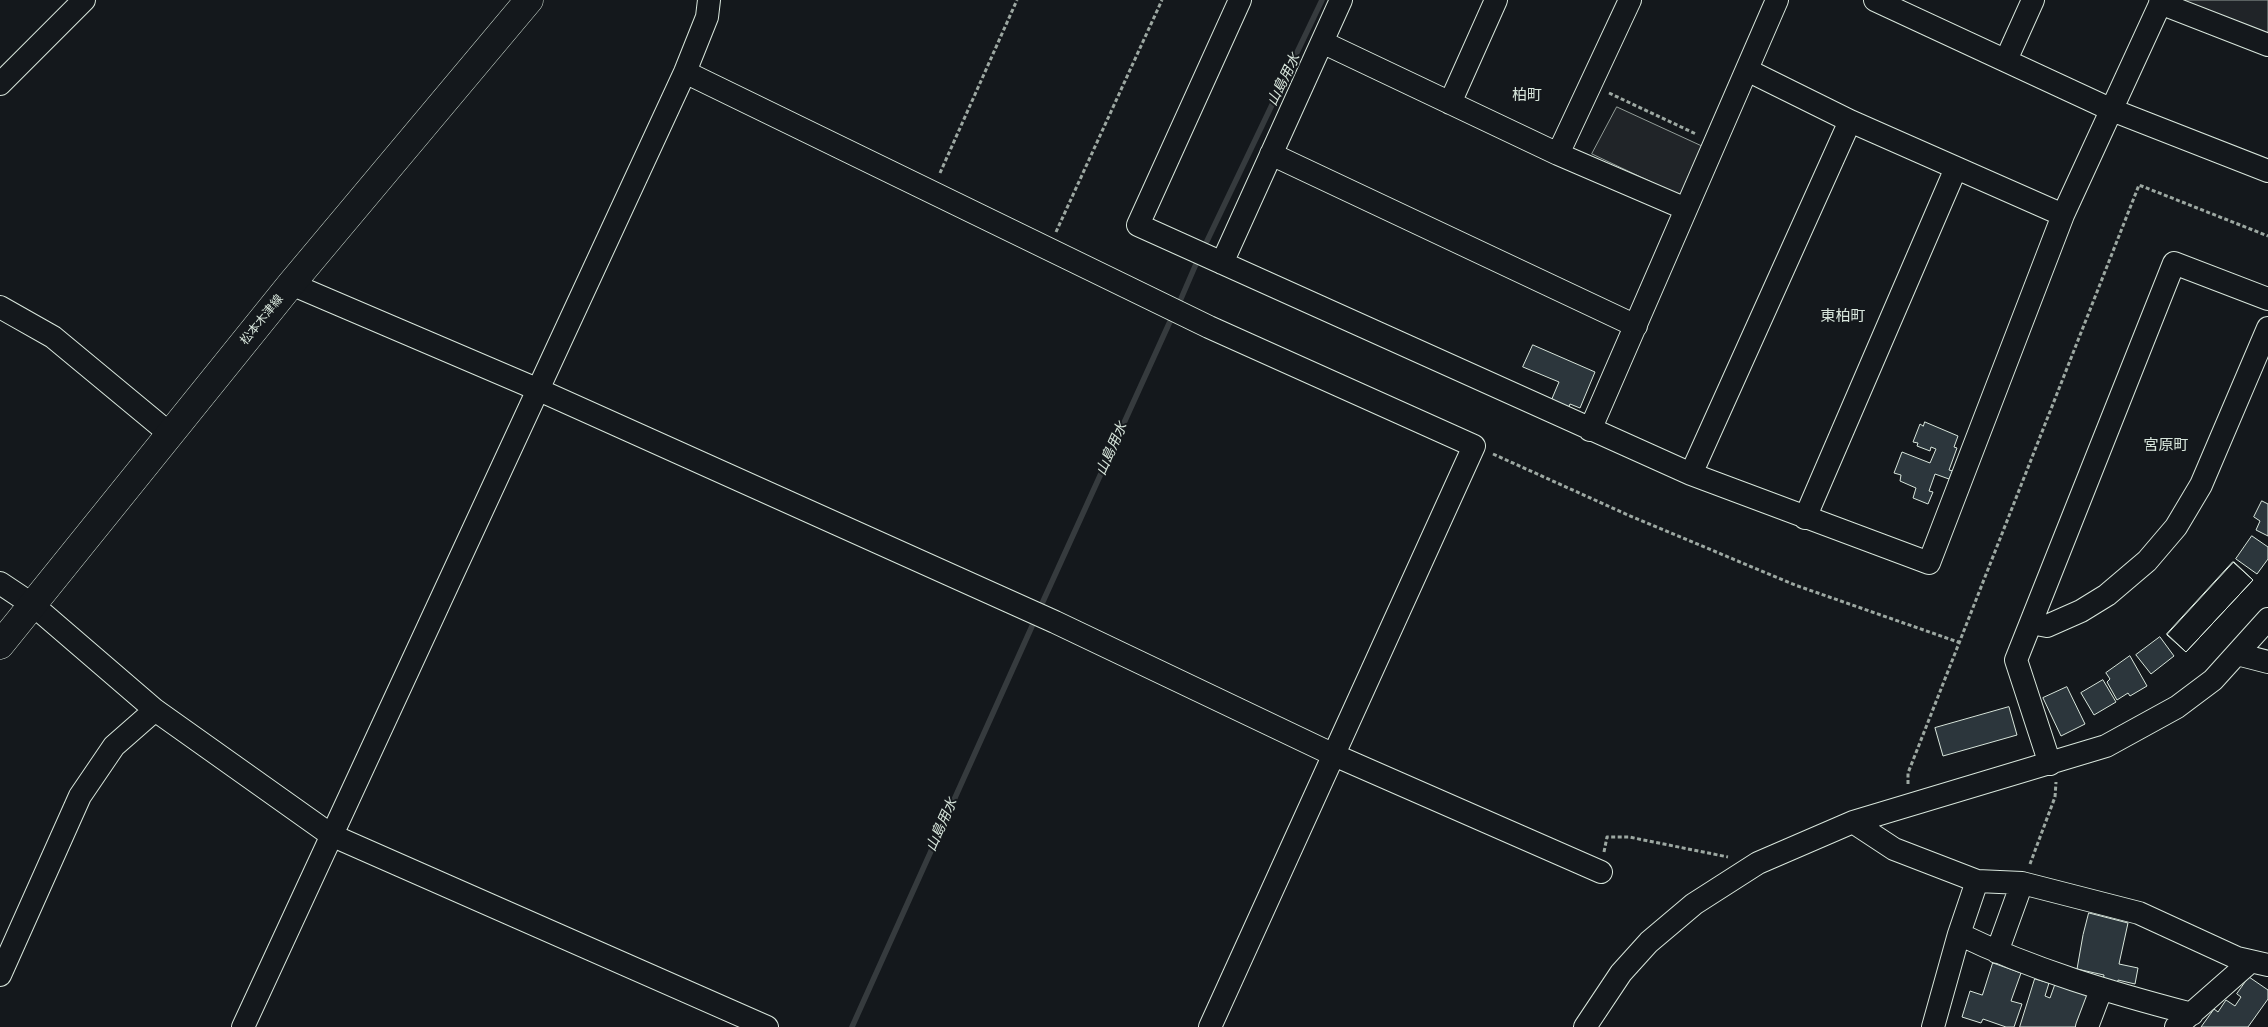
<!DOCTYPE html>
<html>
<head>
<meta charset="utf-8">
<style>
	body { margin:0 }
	canvas { display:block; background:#14181c }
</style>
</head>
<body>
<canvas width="2268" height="1027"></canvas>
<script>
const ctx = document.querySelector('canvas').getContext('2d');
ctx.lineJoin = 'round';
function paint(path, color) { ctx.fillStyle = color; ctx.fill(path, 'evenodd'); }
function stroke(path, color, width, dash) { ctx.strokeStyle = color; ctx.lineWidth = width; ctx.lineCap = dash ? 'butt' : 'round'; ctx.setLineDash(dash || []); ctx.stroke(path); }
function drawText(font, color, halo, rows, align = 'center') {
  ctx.font = font + ' Helvetica,"Noto Sans JP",sans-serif'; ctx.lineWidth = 4; ctx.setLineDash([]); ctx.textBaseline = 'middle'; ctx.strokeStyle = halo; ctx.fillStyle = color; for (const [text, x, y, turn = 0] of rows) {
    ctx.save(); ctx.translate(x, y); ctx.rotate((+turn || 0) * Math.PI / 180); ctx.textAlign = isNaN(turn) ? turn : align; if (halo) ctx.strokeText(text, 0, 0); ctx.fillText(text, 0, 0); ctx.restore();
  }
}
const green = new Path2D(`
	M2179,0H2268V36Z
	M1617,107L1704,147L1681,196L1592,154Z`);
paint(green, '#202428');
stroke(green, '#939e99', 1);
stroke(new Path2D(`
	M1207,241L1322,0
	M1180,301L1196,264
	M1040,608L1172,317
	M852,1027L1033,624`), '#363b3e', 5.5);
const building = new Path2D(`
	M1533,345L1595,372L1580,408L1570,404L1568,409L1551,401L1559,382L1523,367Z
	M1925,422L1958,436L1954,447L1957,448L1949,470L1953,471L1949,479L1935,474L1929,491L1933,492L1928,504L1913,498L1916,488L1900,481L1901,475L1894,473L1902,452L1930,463L1936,449L1931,447L1930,451L1917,446L1918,443L1913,442L1920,424L1923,426Z
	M2262,501L2268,504V536L2256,530L2260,521L2254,517Z
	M2252,536L2268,547V559L2257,574L2236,559Z
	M2233,562L2253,580L2186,652L2167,634Z
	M2234,562L2253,580L2186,652L2167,635Z
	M2160,637L2174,656L2151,674L2136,655Z
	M2130,656L2147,686L2130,696L2128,693L2117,700L2107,682L2110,679L2106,673Z
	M2103,680L2116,702L2094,715L2081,693Z
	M2067,687L2085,724L2061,736L2043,698Z
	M2009,707L2017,735L1943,756L1935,728Z
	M2089,913L2128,923L2119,964L2138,968L2135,984L2118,980L2117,984L2103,981L2104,975L2077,969L2083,935Z
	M1993,963L2021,973L2011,1001L2022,1004L2014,1027H2006L1983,1019L1981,1023L1962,1017L1970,991L1982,995Z
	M2249,977L2268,990V999L2248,1027H2201L2214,1009L2218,1012L2226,1000L2235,1006L2241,997L2237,994Z
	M2035,979L2049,983L2045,996L2050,998L2055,984L2088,994L2079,1027H2020Z`);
paint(building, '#2c363c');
stroke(building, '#d8e6dc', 1);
const minor = new Path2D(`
	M1240,0L1138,225L1691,474L1929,563L2063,215L2162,0
	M1875,0L2112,110L2268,171
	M2160,3L2268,45
	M1322,42L1558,154L1686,209
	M2006,60L2033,0
	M1747,70L1850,121L2063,215
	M685,72L1209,327L1474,446L1210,1027
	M0,84L84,0
	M1450,103L1496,0
	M1271,154L1636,326
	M1558,154L1630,0
	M1222,263L1341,0
	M291,284L539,390L1055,622L1334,755L1601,872
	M0,307L53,337L170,434
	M1590,430L1777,0
	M1691,474L1850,121
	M1805,518L1956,168
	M0,583L33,605L155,710L331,835L767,1027
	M2031,623L2047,626L2081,611L2107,595L2147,561L2176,527L2201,485L2268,328
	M2237,654L2268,662
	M2050,764L2016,660L2174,263L2268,299
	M1853,822L1894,849L1977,881L2022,883L2139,913L2237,958L2268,965
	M1959,934C2033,970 2112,993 2192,1014
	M1997,952L2022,883
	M0,975L80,796L114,746L155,710
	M243,1027L685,72L707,17L709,0
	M1585,1027L1621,973L1649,942L1694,904L1758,863L1853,822L2106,746L2177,707L2213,680L2268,619
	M1933,1027L1959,934L1977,881
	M2087,1027L2101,990
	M2176,1027L2250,962`);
const major = new Path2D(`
	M0,645L291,284L529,0`);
stroke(minor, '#d8e6dc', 24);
stroke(major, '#d8e6dc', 29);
stroke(new Path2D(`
	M1609,93L1696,134
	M940,173L1017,0
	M1056,232L1162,0
	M1493,454L1628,515L1795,585L1958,642
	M1908,784V773L2139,185L2268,236
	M1604,852L1607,837H1629L1728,857
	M2030,864L2055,797L2056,782`), '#9da8a2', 3, [4, 2.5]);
stroke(minor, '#14181c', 22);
stroke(major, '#14181c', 28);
drawText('12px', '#d8e6dc', '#14181c', [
	["松本木津線",262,320,-51]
]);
drawText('italic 14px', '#d8e6dc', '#14181c', [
	["山島用水",1284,80,-64],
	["山島用水",1112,449,-66],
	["山島用水",942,825,-66]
]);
drawText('15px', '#d8e6dc', '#14181c', [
	["柏町",1527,96],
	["東柏町",1843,317],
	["宮原町",2166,446]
]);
</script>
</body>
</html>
